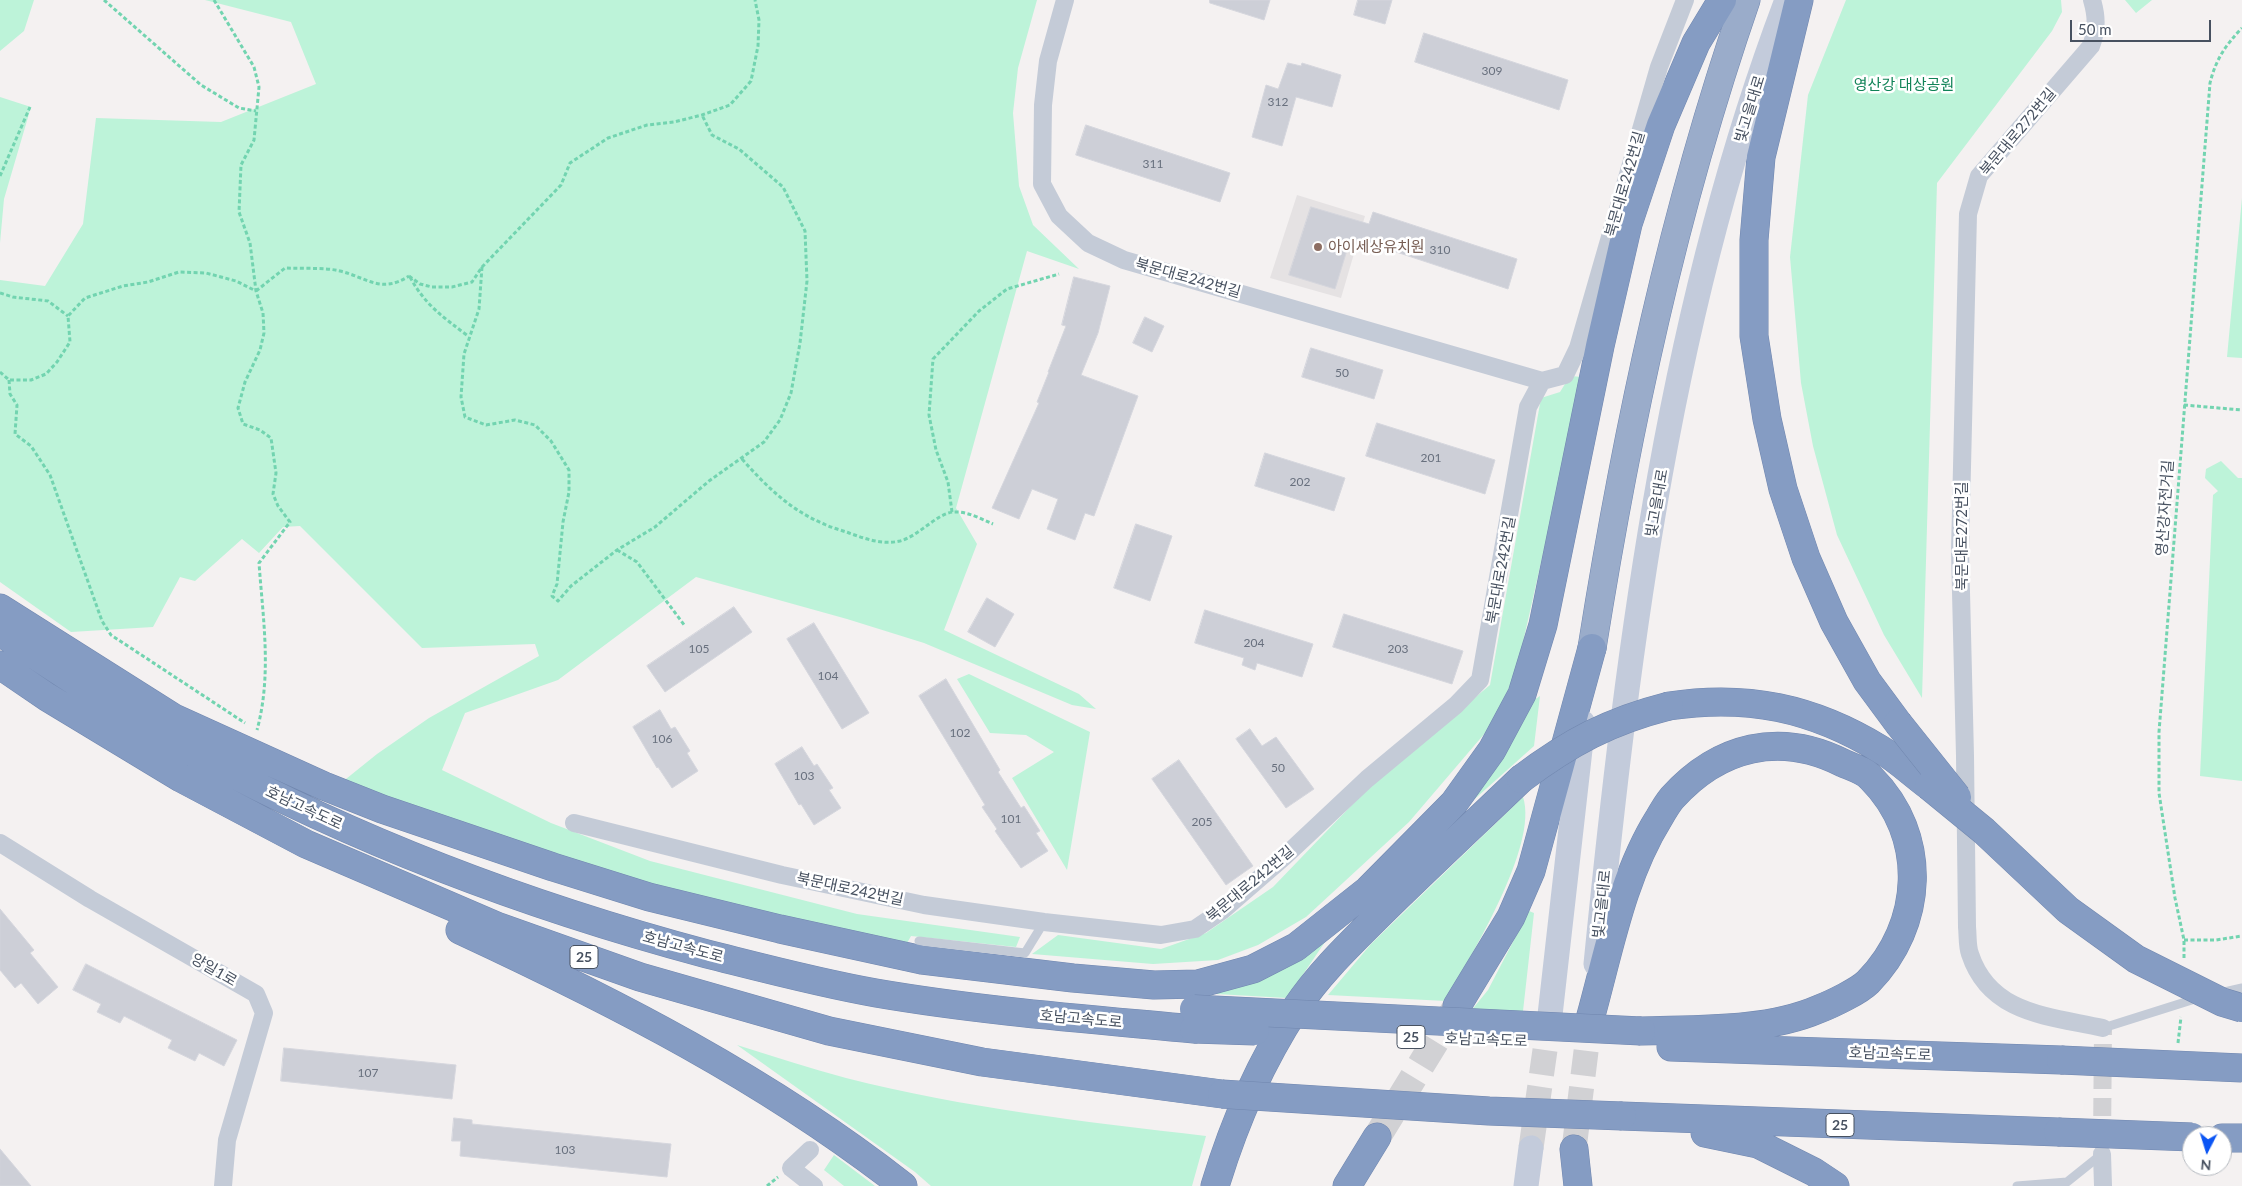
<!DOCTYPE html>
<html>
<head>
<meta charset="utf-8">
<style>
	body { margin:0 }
	#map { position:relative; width:2242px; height:1186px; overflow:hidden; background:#f4f1f1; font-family:Lato,sans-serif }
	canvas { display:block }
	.north { position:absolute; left:2182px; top:1126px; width:50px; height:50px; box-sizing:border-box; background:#fff; border:1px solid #b5b9bf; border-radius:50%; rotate:185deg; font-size:14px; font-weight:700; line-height:20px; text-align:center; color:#475160 }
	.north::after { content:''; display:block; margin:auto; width:18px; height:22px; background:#0b55f4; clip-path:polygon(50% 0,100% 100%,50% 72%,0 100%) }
	.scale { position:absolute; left:2070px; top:20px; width:141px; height:22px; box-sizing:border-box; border:2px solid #475160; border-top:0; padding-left:6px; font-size:15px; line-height:18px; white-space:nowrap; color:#475160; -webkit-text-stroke:4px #fff; paint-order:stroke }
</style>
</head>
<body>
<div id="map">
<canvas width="2242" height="1186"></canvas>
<div class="north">N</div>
<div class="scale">50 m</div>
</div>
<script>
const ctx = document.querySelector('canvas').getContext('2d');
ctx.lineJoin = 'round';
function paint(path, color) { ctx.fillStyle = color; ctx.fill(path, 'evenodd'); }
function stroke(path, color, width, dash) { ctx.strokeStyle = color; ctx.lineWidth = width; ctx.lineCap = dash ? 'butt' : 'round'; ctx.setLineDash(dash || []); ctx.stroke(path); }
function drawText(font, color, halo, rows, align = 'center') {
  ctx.font = font + ' Lato,"Noto Sans KR",sans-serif'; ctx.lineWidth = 5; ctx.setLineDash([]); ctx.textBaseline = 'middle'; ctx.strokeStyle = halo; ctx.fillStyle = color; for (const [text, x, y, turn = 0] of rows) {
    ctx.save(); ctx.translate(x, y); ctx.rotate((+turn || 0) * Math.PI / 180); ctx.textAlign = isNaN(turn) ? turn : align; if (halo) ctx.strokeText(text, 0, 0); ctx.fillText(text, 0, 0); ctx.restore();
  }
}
paint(new Path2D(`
	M1297,195L1365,216L1341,298L1270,278Z`), '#e5e2e3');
paint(new Path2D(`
	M0,0H34L24,31L0,51Z
	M205,0H1037L1018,68L1013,113L1019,186L1033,225L1079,269L1027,251L956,508L977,544L944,630L1079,694L1096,709L1072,705L924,643L847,619L696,577L558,680L465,713L442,770L551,823L650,861L857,914L1020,937L1016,947L911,936L906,945L648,887L341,783L377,754L429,718L539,656L535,644L422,648L300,526L283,527L259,553L242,539L195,581L180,577L153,627L71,632L0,582V280L45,286L83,224L96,118L221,122L316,84L291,22Z
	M1846,0H2061L2062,12L2052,31L1937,183L1922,698L1884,635L1837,535L1813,446L1801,383L1790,257L1808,95Z
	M2125,0H2152L2136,13Z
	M0,97L31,107L4,199L0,243Z
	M2242,198V358L2227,357Z
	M1570,376L1583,377L1516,673L1491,726L1409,822L1306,917L1258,945L1218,960L1153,964L1032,954L1058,935L1161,949L1206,933L1273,887L1373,783L1490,685L1541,398L1560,392Z
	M2221,461L2238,478H2242V781L2200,776L2213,495L2218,491L2205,478L2206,469Z
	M969,674L1090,732L1067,870L1012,778L1054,752L1026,735L990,733L957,679Z
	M1540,696L1534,746L1468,805L1525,706Z
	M1523,797C1539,846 1470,956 1446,1001L1328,995L1371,944Z
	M1529,911L1534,913L1522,1020L1466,1017L1488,990Z
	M1327,939L1287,998L1199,993Z
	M737,1045C773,1056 809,1068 846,1078C964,1108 1086,1122 1206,1136L1192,1186H931L915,1172Z
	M834,1155L875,1186H844L824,1170Z`), '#bdf3d9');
const building = new Path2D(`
	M1210,0H1270L1264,20L1210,3Z
	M1358,0H1392L1385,24L1354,15Z
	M1424,33L1568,80L1559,110L1415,62Z
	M1288,63L1301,66L1302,63L1341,75L1332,107L1296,97L1282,146L1252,137L1266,85L1278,89Z
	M1086,125L1230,173L1220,202L1076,155Z
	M1311,207L1369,224L1373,212L1517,259L1508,289L1351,237L1335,289L1289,275Z
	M1074,277L1110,286L1098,333L1081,375L1138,396L1094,516L1085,513L1075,540L1047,529L1058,499L1032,489L1019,519L992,508L1039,403L1037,402L1049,372H1048L1066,326L1062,325Z
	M1145,317L1164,326L1152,352L1133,343Z
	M1311,348L1383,370L1374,399L1302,377Z
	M1377,423L1495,460L1485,494L1366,456Z
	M1265,453L1345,478L1334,511L1255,486Z
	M1136,524L1172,536L1150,601L1114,588Z
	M987,598L1014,614L995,647L968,632Z
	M734,607L752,632L665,692L647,666Z
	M1205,610L1313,644L1302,677L1257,663L1255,670L1242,665L1244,658L1195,643Z
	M1344,614L1463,651L1452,684L1333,647Z
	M814,623L869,713L842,729L787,639Z
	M946,679L1000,770L998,772L1021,808L1024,806L1040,831L1036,833L1048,851L1021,868L995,831L997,829L982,807L985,805L919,696Z
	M660,710L671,729L675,727L690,751L687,753L698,771L672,788L658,767L657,768L633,727Z
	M1250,729L1262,746L1276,737L1314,789L1286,808L1236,739Z
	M802,747L814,766L817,764L833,788L829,790L841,808L814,825L801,804L799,805L775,764Z
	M1179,760L1253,866L1226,885L1152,779Z
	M0,909L34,950L30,953L58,987L38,1004L21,983L15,988L0,970Z
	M86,964L237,1040L224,1066L199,1053L195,1061L168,1048L172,1040L124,1016L120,1023L97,1012L101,1004L73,990Z
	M284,1048L456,1065L452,1099L281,1081Z
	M454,1118L472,1120V1124L671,1144L667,1177L460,1156L461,1141H452Z
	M0,1149L31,1186H0Z`);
paint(building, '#cdcfd7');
stroke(building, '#d5d6dd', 1);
stroke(new Path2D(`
	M2102,1143L2103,1028`), '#d1d1d4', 18, [18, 9]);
stroke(new Path2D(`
	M1531,1148L1550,1015
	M1574,1149L1590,1019`), '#d1d1d4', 25, [25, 12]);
stroke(new Path2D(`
	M1377,1137L1457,1006`), '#d1d1d4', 28, [28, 14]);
const trunk = new Path2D(`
	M1592,648C1627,428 1673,211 1746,0`);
const motorway = new Path2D(`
	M1799,0L1761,157L1754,240V336L1767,419L1783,489L1806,558L1834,622L1867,681L1898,723
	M0,608L174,718L324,786L382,809L553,867L649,897L780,929L922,960L1073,978L1154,985L1198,984L1253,969L1296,947L1368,890L1454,803L1492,750L1522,694L1543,625L1600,346L1628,224L1661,125L1696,43L1722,0
	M0,632C66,675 132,720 201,757C362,844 531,907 707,954C763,968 819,983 876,993C981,1011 1088,1019 1194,1029
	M0,665L47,697L181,778L306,844L499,927L640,977L829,1031L982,1062L1222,1094
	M1669,706C1747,694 1813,708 1880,749C1897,759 1913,774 1929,786
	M460,930C615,1002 768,1080 903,1186
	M1457,1006L1511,917L1531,871L1592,648
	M1590,1019C1609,951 1622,877 1659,818C1663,811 1667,804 1672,798C1719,746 1780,731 1843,763C1852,767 1865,771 1871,778C1929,836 1924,925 1868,982C1859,991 1832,1004 1819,1009C1766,1032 1697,1029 1641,1031
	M1671,1047L2061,1060
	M1622,1116L2058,1132
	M1705,1133L1758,1144L1814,1172L1835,1186
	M2222,1138H2242
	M1574,1149L1578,1186
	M1215,1186C1234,1123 1260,1063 1296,1008C1320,972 1352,942 1382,912C1428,867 1475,823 1521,779
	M1347,1186L1377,1137`);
stroke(trunk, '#7187af', 29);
stroke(motorway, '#7187af', 29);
stroke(new Path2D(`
	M104,0L201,85L239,108L256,111
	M214,0L254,67L259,87L254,140L241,165L239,212L250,243L256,291L263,313L264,333L260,350L245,382L238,408L243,424L260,430L271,438L276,473L273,494L278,506L290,522L259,563C263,619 272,675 257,730
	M0,176L30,107
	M482,267L479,309L464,354L461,397L465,417L486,425L515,420L535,425L551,441L569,470V492L563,522L557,584L552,596L558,601L571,586L617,550L655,527L709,481L764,442L780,420L791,393L800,343L807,281L805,231L783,187L739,149L712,135L702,115
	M409,276L420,284L432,287H452L472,282L482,267L561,185L570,163L608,138L647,125L674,122L702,115L730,105L751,81L758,46L759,20L755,0
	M410,277C425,305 443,317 468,336
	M256,291L285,268C303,269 323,267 340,271C368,278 381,294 409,276
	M0,293L13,297L48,301L68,316
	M0,372L9,380H31L46,374L57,362L70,342L68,316L85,298L123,286L148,282L179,272L206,273L236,281L256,291
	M9,380L10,394L17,405L15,434L31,446L50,475L102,621L111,635L245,723
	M2184,405L2242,410
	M742,459C766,486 790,510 824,524C832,528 841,530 849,533C866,539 882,545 900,541C919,536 936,514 953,512C967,511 981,519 993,524
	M952,512L948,482L936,450L929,415L933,359L979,311L1007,289L1059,274
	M617,550L637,562L685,626
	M2184,940H2216L2242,936
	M2184,958V940L2175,898L2159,793V732L2210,83C2216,59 2225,46 2242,28
	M2178,1043L2181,1017
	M767,1186L778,1177`), '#72d4b0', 3, [4, 2.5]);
stroke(new Path2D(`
	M919,941L1025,953L1044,922
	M2220,993L2242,988
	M2103,1028L2198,998
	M2017,1186L2067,1182L2102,1154`), '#c4cbd7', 9);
stroke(new Path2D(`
	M1065,0L1048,61L1043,105L1042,184L1059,216L1088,243L1124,260L1542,381L1565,375L1578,348L1659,67L1685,0
	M2092,0C2097,17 2097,30 2091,46L1979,176L1968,214L1960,551L1965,756L1967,927C1968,936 1967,946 1970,954C1990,1015 2050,1016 2103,1028
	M574,823L782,875L924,905L1044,922L1161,935L1195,929L1223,910L1284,857L1367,779L1456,705L1480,680L1528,407L1542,381
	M0,843L90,899L256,994L264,1013L227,1140L223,1186
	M810,1150L791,1168L814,1186
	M2102,1154L2103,1186`), '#c4cbd7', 18);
stroke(new Path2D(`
	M1596,964C1628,641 1671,305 1787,0
	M1550,1015L1583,723
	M1526,1186L1531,1148`), '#c3cbdb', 25);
stroke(trunk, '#9aacca', 28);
stroke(motorway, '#859cc3', 28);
const motorwayBridge = new Path2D(`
	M1898,723L1957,797
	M1521,779C1570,742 1610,721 1669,706
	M1929,786L1984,831L2068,910L2136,959L2222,1002L2242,1008
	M1194,1009L1641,1031
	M1194,1029L1255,1031
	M2061,1060L2242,1068
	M1222,1094L1489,1111L1622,1116
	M2058,1132L2192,1137`);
stroke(motorwayBridge, '#7187af', 29, []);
stroke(motorwayBridge, '#859cc3', 28);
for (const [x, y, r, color] of [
	[1318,247,5,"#8d6e63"]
]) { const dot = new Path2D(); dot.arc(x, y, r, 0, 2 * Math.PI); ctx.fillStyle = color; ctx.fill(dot); stroke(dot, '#fff', 2); }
drawText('12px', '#68707e', null, [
	["309",1492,71],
	["312",1278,102],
	["311",1153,164],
	["310",1440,250],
	["50",1342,373],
	["201",1431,458],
	["202",1300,482],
	["204",1254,643],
	["105",699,649],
	["203",1398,649],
	["104",828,676],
	["102",960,733],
	["106",662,739],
	["50",1278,768],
	["103",804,776],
	["101",1011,819],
	["205",1202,822],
	["107",368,1073],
	["103",565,1150]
]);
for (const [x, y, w] of [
	[584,957,28],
	[1411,1037,28],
	[1840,1125,28]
]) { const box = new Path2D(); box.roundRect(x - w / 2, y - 11.5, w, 23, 4); ctx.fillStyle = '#fff'; ctx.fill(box); stroke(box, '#475160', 1); }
drawText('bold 14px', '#475160', null, [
	["25",584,957],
	["25",1411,1037],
	["25",1840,1125]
]);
drawText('15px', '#108357', '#fff', [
	["영산강 대상공원",1904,85]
]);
drawText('15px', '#475160', '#fff', [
	["빛고을대로",1750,109,-73],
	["북문대로272번길",2018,132,-50],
	["북문대로242번길",1625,184,-74],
	["북문대로242번길",1188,278,16],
	["빛고을대로",1657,503,-80],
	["영산강자전거길",2165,508,-86],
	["북문대로272번길",1962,536,-90],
	["북문대로242번길",1501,570,-80],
	["호남고속도로",304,808,25],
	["북문대로242번길",1250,884,-40],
	["북문대로242번길",850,889,12],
	["빛고을대로",1602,904,-84],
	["호남고속도로",683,947,15],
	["양일1로",214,970,30],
	["호남고속도로",1081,1019,5],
	["호남고속도로",1486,1040,2],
	["호남고속도로",1890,1054,2]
]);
drawText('15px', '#785e54', '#fff', [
	["아이세상유치원",1328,247]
], 'left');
</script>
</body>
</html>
